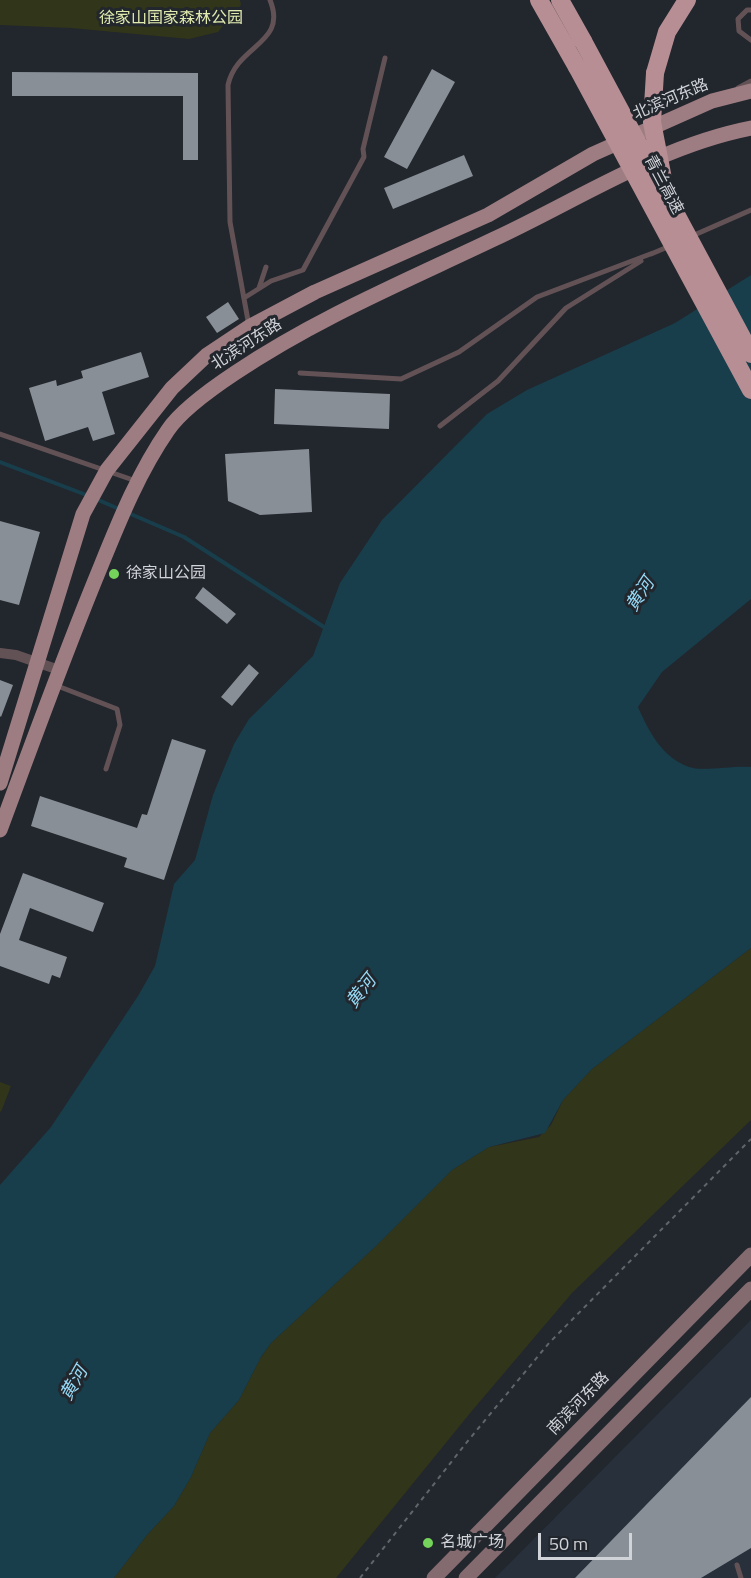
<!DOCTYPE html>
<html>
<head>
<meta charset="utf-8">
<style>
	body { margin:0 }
	#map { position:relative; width:751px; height:1578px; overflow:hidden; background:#22262d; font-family:"Titillium Web",sans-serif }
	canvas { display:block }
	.scale { position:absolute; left:538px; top:1533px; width:94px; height:27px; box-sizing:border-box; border:3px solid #d0d3d8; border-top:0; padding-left:8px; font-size:18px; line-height:21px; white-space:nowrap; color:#d0d3d8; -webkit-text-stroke:4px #22262d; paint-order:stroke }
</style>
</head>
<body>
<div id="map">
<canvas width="751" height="1578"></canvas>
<div class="scale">50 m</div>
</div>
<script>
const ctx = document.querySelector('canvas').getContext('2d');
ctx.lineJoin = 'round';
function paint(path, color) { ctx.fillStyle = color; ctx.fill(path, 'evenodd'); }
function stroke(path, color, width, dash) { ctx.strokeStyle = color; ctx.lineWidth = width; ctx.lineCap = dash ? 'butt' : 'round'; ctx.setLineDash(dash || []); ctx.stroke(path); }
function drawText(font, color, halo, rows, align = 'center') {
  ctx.font = font + ' "Titillium Web","Noto Sans SC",sans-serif'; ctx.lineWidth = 6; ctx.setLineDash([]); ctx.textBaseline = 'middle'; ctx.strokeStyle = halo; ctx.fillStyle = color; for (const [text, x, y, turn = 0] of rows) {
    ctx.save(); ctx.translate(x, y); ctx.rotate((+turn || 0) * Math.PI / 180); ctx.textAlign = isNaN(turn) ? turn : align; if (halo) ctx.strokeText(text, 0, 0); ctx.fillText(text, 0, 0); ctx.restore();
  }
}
paint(new Path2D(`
	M751,1320V1578H495Z`), '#27303b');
paint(new Path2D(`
	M0,0H240L241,5L218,32L189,39L71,28L0,25Z
	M751,948V1120L572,1293L471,1412L336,1578H114L147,1535L174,1506L191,1477L210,1433L239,1400L261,1357L271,1343L375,1247L452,1170L489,1147L539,1137L551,1125L563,1100L592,1069Z
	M0,1082L11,1086L1,1112L0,1111Z`), '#313519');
paint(new Path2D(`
	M751,275V599L662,672L638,707C649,732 662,757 689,767C703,772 734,765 751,767V948L592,1069L563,1100L545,1133L489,1147L452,1170L375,1247L271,1343L261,1357L239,1400L210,1433L191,1477L174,1506L147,1535L114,1578H0V1185L51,1127L138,996L155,966L174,884L195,860L213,795L234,744L249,719L313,656L340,583L382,520L487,414L527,390L675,323Z`), '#183e4b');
stroke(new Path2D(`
	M0,462L89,496
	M96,499L119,509
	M126,512L184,537L327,629`), '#183e4b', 4);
paint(new Path2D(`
	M432,69L455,82L407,169L384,157Z
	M12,72L198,73V160H183V96H12Z
	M464,155L473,176L393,209L384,188Z
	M228,302L239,319L217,333L206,317Z
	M141,352L149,377L102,392L115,434L93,441L88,427L45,441L29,388L56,380L57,386L83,378L81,371Z
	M275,389L390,394L389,429L274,424Z
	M309,449L312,512L260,515L228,501L225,454Z
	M0,521L40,532L19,605L0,600Z
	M203,587L236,614L227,624L195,598Z
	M249,664L259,673L232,706L221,697Z
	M0,680L13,685L1,717L0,716Z
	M172,739L206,750L164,880L124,867L127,858L31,826L40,796L137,828L142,814L147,815Z
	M23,873L104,903L93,932L30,908L19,940L67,957L60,978L52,975L49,984L0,966V934Z
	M751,1397V1548L701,1578H575Z`), '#898f97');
stroke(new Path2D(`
	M360,1578L467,1442L549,1343L751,1139`), '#61656b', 2, [4.5, 4.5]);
stroke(new Path2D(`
	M751,10H747L738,19L739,31L751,40
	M738,88L751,81
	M692,236L751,210
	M651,254L670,246
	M259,288L266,267
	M244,298L271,281L303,270L364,157L363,149L385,58
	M249,326L230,222L228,85C237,44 288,44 270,0
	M300,373L401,379L459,352L537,297L653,253
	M440,426L498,381L566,308L641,261
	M0,434L136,481
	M55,685L117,709L120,725L106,769
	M737,1565L741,1578`), '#635255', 5);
stroke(new Path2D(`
	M0,653L16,655L59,670`), '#635255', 10);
stroke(new Path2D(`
	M434,1578L751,1255
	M466,1578L751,1289`), '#846b6f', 15);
stroke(new Path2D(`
	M0,783L83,514L107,470L172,388L207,355L249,327L315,292L488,215L593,154L712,101L751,91
	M0,830C32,744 63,658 98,573C118,524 138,473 168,430C182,409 214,387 235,373C317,318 406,281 494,239C578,200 659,146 751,128`), '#9e7d82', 15);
stroke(new Path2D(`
	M539,0L577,67
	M560,0L583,41
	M655,73L667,32L687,0`), '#b68e94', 18);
stroke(new Path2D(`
	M583,41L751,354
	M577,67L751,390
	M655,73L652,122L663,179`), '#b68e94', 18);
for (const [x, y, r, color] of [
	[114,574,6,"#75d25a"],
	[428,1543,6,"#75d25a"]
]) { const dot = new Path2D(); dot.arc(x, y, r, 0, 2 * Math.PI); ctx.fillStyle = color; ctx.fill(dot); stroke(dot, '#22262d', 2); }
drawText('16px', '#e0eaae', '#22262d', [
	["徐家山国家森林公园",171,19]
]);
drawText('16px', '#d0d3d8', '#22262d', [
	["北滨河东路",671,100,-23],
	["青兰高速",663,185,62],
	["北滨河东路",247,345,-33],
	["南滨河东路",579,1404,-46]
]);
drawText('16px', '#d0d3d8', '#22262d', [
	["徐家山公园",126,574],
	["名城广场",440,1543]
], 'left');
drawText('italic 18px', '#95d9f5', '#22262d', [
	["黄河",641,595,-57],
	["黄河",362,992,-52],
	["黄河",75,1384,-60]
]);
</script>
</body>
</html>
